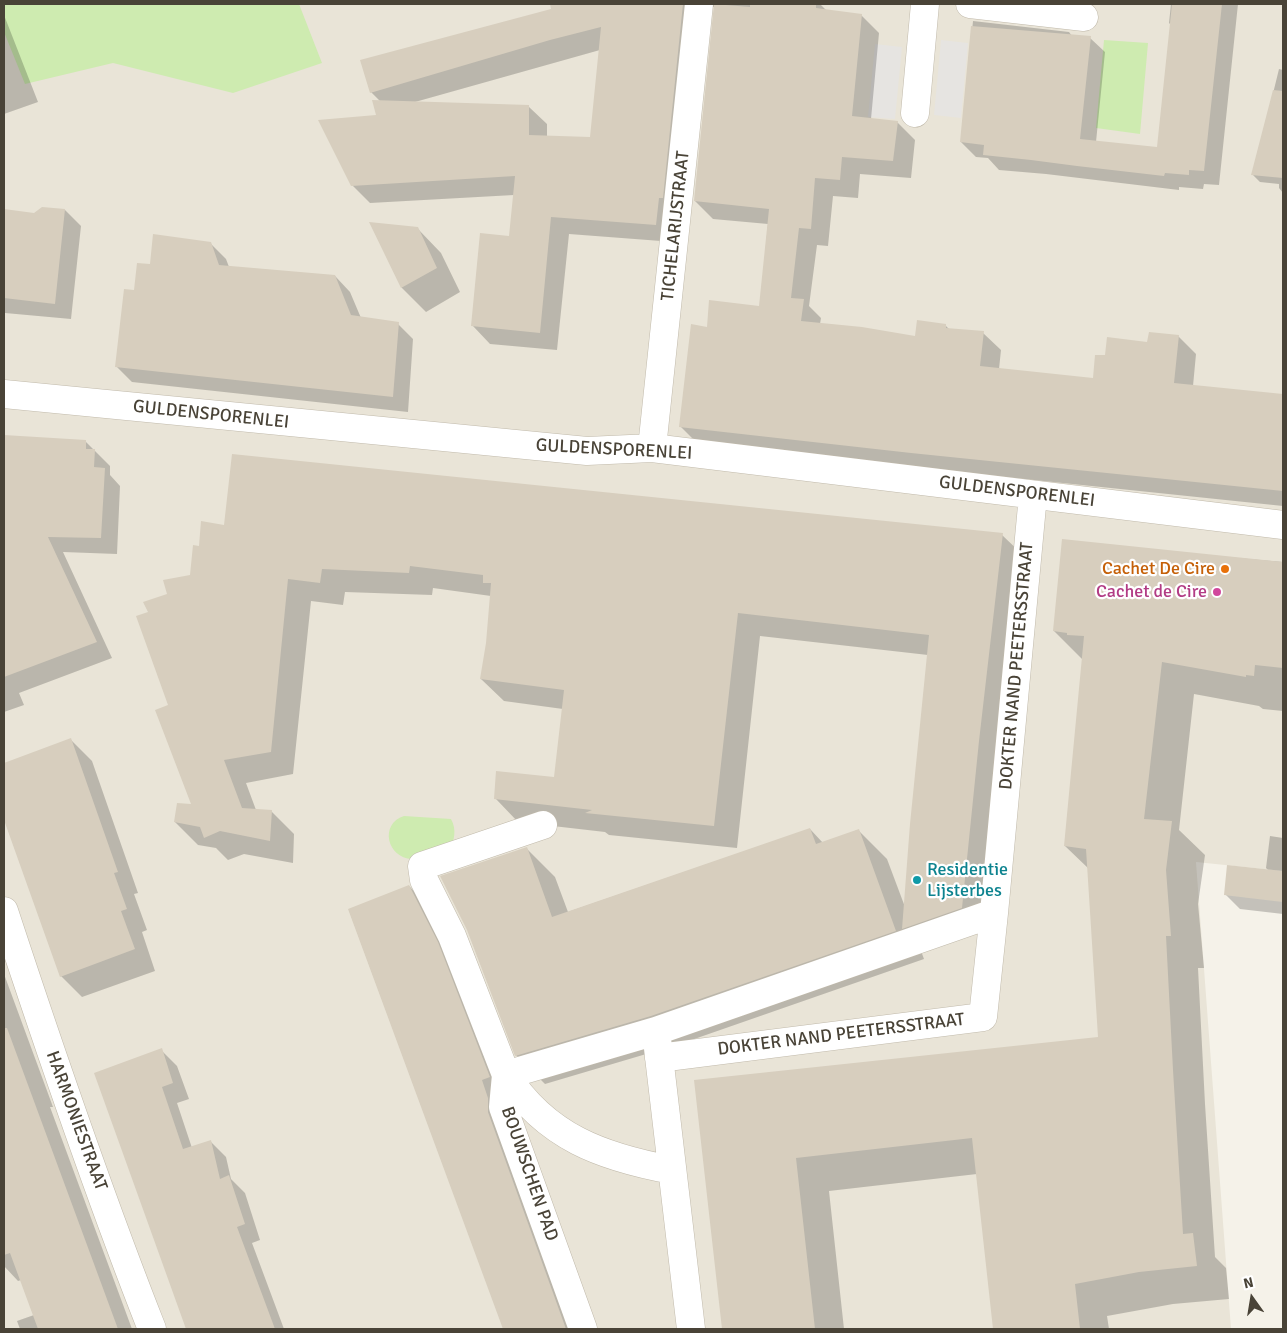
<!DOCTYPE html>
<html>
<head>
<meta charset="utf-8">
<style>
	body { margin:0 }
	#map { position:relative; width:1287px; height:1333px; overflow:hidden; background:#f5f2e9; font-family:Signika,sans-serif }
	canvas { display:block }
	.frame { position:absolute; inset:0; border:5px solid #494337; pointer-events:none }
	.north { position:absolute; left:1227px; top:1273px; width:50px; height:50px; -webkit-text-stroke:4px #fff; paint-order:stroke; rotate:347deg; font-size:14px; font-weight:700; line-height:20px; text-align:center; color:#494337 }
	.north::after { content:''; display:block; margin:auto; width:18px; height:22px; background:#494337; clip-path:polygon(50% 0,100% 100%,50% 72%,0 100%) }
</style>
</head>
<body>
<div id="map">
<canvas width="1287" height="1333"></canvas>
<div class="frame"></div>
<div class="north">N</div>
</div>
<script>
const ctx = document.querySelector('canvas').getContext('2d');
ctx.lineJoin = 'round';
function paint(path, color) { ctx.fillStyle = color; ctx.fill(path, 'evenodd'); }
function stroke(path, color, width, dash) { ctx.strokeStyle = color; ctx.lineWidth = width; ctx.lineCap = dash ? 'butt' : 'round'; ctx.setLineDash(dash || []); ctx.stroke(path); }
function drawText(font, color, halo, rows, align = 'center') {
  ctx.font = font + ' Signika,sans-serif'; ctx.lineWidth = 4.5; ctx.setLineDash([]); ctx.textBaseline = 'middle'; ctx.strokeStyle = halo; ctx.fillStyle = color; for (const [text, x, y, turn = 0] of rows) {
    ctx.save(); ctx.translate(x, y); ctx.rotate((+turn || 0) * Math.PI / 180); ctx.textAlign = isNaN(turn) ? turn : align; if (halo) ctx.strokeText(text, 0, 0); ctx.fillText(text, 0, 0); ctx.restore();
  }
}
paint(new Path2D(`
	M4,4H1283V871L1196,862L1231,1329H4Z`), '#e9e4d7');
paint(new Path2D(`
	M4,4H299L322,63L233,93L113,63L25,84L4,32Z
	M1104,40L1148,43L1140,134L1096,128Z
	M404,816L451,819C457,830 454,840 450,850C440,853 421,860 412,859C387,858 379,824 404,816Z`), '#ceebb0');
paint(new Path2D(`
	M941,40L968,43L961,118L934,115Z
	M875,44L902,47L895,119L868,117Z`), '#e6e4e1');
paint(new Path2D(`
	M551,4H820L827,11L861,15L879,33L871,119L897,122L915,140L911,178L860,174L858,198L833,196L828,246L817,245L809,306L821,318L820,324L917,337L945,325L950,330L983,333L1001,350L999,369L1094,379L1106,357L1178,336L1196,354L1193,386L1283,396V506L699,445L681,427L708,328L760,307L768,224L713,219L695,201L716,7H710L674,242L569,234L557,350L490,344L473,326L510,237L514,195L370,203L352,185L378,116L381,102L371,92L552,9ZM600,50L591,138L547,137V124L529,107L415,102Z
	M1171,4H1238L1219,185L1204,184L1203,189L1179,187V190L1046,174L999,170L988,158L976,157L961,142L973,21L1069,32L1072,36L1090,38L1105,52L1096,142L1159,148L1171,25L1169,23Z
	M4,15L38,102L4,114Z
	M1279,69L1283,70V193L1279,188V184L1260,182L1253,175Z
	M65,210L81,226L71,319L5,313L4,311V211L35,214Z
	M371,224L417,228L441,253L460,292L426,312L402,288Z
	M210,243L226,259L229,267L335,276L350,292L361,318L398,324L413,339L408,412L132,382L117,367L135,291L151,266Z
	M4,436L85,441L110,466V475L120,486L117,554L63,552L112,658L19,693L24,705L4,712V587L21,580L11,545L4,548Z
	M225,526L1002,535L1025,557L985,930L918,943L924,959L680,1044L545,1084L516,1055L526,848L555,877L568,912L810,829L823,843L858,830L887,859L905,907L928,655L760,636L737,848L609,835L605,832L518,822L496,799L556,778L563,709L504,701L481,679L487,643L491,596L433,588L432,595L345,592L343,605L311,601L293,774L246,783L256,810L271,811L294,834L293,863L244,854L228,860L216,848L198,845L175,822L193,806L149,612L192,576L200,547Z
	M1226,557L1283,562V711L1263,709L1259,706L1194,694L1179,830L1205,855L1198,904L1204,968H1198L1205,1104L1215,1257L1226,1268L1229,1299L1173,1304L1107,1316L1109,1329H995L977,1174L829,1191L844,1329H723L696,1081L1099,1038L1089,869L1065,846L1083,660L1054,631Z
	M71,740L92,761L138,893L134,894L147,930L142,932L155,971L82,997L61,976L4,816V764Z
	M1270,836L1283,838V914L1240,909L1225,894L1269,871L1266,868Z
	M409,886L425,903L454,960L576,1329H504L349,910Z
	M4,974L53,1107H50L132,1329H20L17,1321L34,1315L21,1280L18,1281L4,1266Z
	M161,1050L177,1066L189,1099L177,1103L192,1148L210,1141L226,1157L231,1179L245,1193L260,1240L252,1243L284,1329H188L96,1074Z`), '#0003');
paint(new Path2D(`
	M550,4H683L663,198H659L656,225L551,217L540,333L471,326L480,233L509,236L515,176L351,186L318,120L376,115L372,100L529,105V135L590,137L601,27L550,40L370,93L360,60L551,9Z
	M714,4L750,7V4H816V8L862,14L852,116L898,121L893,161L842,157L840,180L815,178L811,229L799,228L791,298L804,299L801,321L862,327L915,336L917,320L946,324V328L984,331L980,366L1093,378L1095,355H1105L1107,337L1147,342L1149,332L1179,335L1174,383L1283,394V491L911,453L679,427L691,324L707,327L709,300L759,306L769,209L694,201Z
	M1172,4H1222L1204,171L1189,170V175L1165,173L1164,176L1077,166L1031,160L983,155L984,145L960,142L971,26L1091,36L1080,139L1157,147Z
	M1273,90L1283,91V178L1251,175Z
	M42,207L65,209L55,304L4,298V209L34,213Z
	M369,222L418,227L437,268L401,288Z
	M153,234L211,242L219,265L335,275L351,315L399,322L393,397L115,367L124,289L134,290L137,263L150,264Z
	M4,435L86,440V449H95L94,467L105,468L101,538L48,537L97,642L4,677Z
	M232,454L1003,533L979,741L962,908L902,929L910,824L929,635L738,613L714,826L585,813L592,810L494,799L496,771L554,777L564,690L480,679L486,643L491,583H483V575L410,566L409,573L322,569L320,583L288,579L271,752L224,760L242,808L272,810L270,841L220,831L204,838L200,827L174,822L177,803L191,804L155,710L168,705L136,616L148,612L143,602L167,594L163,580L190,575L193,545L199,546L201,521L224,525Z
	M1062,539L1283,562V668L1255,665L1254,676L1246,675V677L1162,662L1144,819L1172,821L1166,870L1171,936H1166L1173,1070L1183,1234L1193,1233L1197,1266L1139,1272L1075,1284L1080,1329H993L972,1138L796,1158L815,1329H722L694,1080L1098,1037L1086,849L1064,846L1084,636L1067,635V633L1053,631Z
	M71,738L118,872L114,873L127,909L121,911L135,949L60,977L4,820V763Z
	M810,828L816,844L859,829L896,931L651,1016L515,1056L467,930L440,876L527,847L552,917Z
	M1227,865L1283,871V902L1224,895Z
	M409,885L438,942L490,1077L482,1080L488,1098V1112L566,1329H503L348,909Z
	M4,1028H7L118,1329H38L10,1253L4,1255Z
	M162,1048L173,1083L162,1087L183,1149L211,1140L220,1179L229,1175L245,1224L237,1227L275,1329H186L94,1073Z`), '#d7cebe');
const minor = new Path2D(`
	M970,4L1084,17
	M915,113L925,4
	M4,394L587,451L652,448L1283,525
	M652,448L699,4
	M543,825L422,866L424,880L452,936L506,1075L503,1107L583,1329
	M4,911C50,1051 98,1192 152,1329
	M656,1031L506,1075C546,1137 602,1157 672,1170
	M659,1058L983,1017L994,913L1033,495
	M691,1329L656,1031L994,913`);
stroke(minor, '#c1baab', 29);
stroke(minor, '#fff', 28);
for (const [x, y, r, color] of [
	[1225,569,5,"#e8710a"],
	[1217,592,5,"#d1479c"],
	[917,880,5,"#0f9aa8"]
]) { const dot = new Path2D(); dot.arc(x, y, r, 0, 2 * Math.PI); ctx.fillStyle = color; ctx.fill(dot); stroke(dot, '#fff', 2); }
drawText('18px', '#494337', '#fff', [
	["TICHELARIJSTRAAT",676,226,-84],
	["GULDENSPORENLEI",211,415,6],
	["GULDENSPORENLEI",614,450,3],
	["GULDENSPORENLEI",1017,492,7],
	["DOKTER NAND PEETERSSTRAAT",1017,666,-85],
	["DOKTER NAND PEETERSSTRAAT",841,1035,-7],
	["HARMONIESTRAAT",76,1121,70],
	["BOUWSCHEN PAD",529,1174,71]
]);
drawText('18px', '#c56008', '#fff', [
	["Cachet De Cire",1215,569]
], 'right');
drawText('18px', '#b23c85', '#fff', [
	["Cachet de Cire",1207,592]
], 'right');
drawText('18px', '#0d838f', '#fff', [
	["Residentie",927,870],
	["Lijsterbes",927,891]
], 'left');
</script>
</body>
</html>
